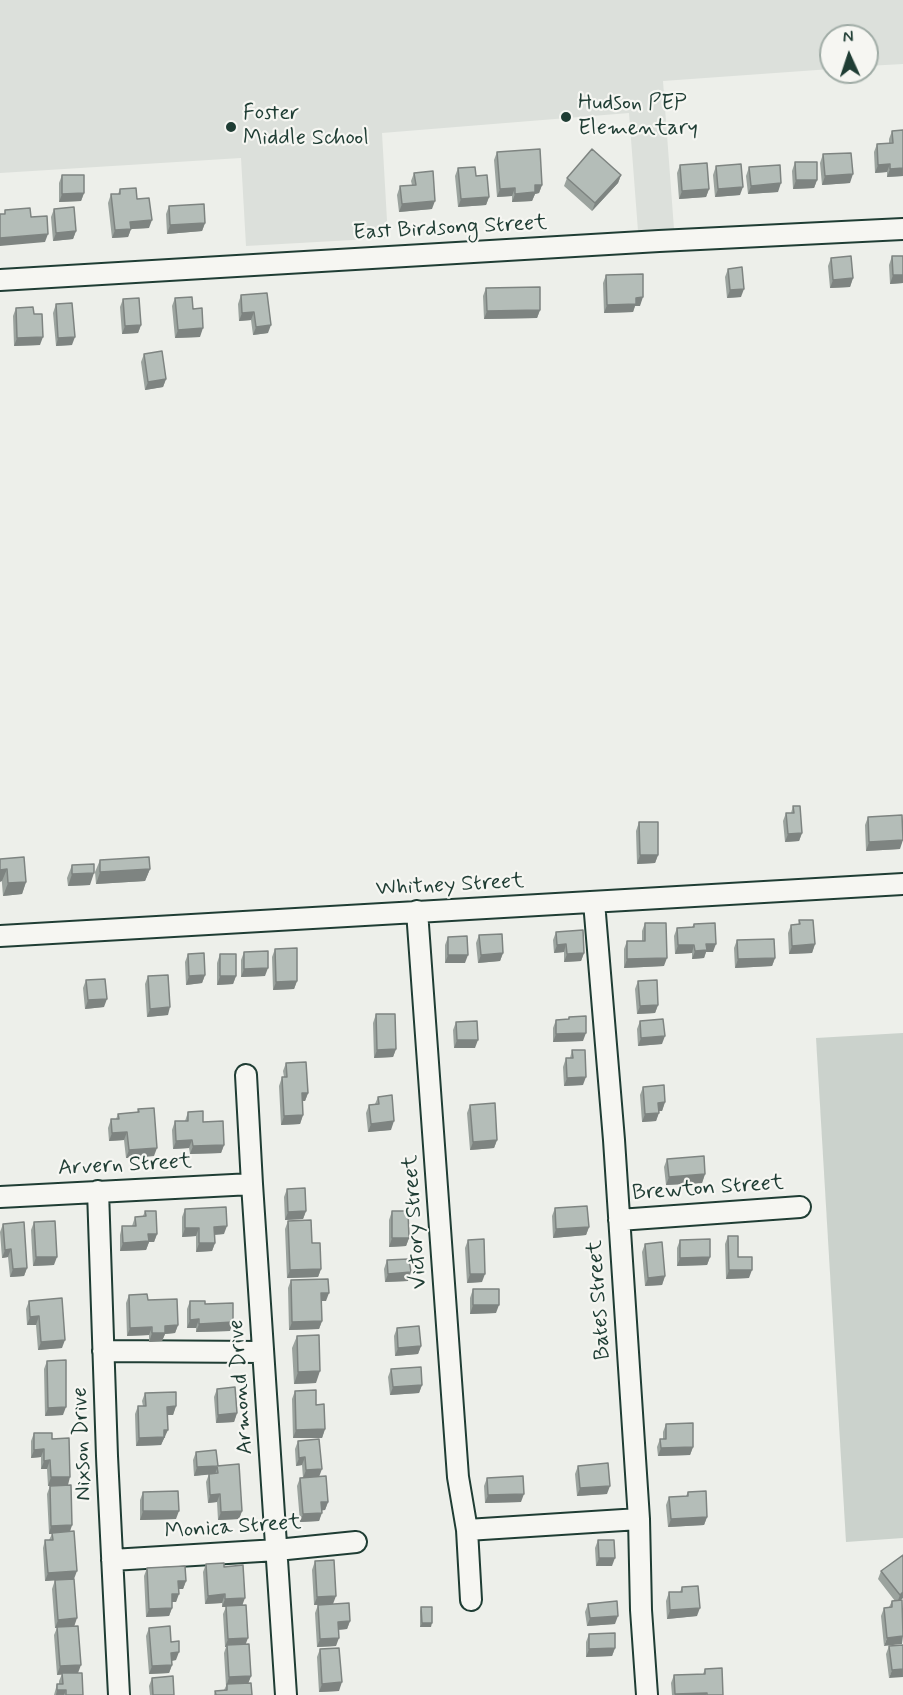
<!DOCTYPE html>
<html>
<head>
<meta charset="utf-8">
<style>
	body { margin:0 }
	#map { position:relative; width:903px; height:1695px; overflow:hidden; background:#edefea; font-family:Mynerve,sans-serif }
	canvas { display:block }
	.north { position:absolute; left:819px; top:24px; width:60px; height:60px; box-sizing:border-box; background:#f6f6f2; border:2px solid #a0aca6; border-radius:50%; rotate:357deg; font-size:16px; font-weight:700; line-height:24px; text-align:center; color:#1f3d34 }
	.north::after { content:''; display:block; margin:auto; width:21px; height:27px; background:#1f3d34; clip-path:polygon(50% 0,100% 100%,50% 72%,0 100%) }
</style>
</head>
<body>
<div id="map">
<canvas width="903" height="1695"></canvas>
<div class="north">N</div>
</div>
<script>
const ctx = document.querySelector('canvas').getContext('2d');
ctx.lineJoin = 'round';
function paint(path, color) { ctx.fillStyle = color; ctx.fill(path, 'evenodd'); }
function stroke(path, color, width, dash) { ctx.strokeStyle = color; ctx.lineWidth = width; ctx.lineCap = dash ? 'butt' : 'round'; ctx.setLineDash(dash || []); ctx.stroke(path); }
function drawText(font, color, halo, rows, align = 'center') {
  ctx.font = font + ' Mynerve,sans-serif'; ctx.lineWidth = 4.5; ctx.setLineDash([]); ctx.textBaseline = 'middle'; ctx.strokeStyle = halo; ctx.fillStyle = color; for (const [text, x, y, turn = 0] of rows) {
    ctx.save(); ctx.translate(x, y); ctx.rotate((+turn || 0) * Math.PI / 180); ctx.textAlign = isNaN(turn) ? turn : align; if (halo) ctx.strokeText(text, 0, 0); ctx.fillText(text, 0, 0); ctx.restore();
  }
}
paint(new Path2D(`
	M0,0H903V64L867,66V36H831V69L663,81L674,229L638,231L629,113L382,133L388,238L246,246L241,158L0,173Z`), '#dce0db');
paint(new Path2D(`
	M903,1033V1538L846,1542L816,1038Z`), '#cbd2cc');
const minor = new Path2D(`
	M0,280L659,241L903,229
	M594,902L614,1140L639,1519L641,1610L647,1695
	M417,911L458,1477L467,1530L471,1600
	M0,936L903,884
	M246,1075L252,1184L286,1695
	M98,1191L107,1456L119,1695
	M0,1197L252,1184
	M619,1220L800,1207
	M103,1351L263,1352
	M467,1530L639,1519
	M112,1560L277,1550L356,1542`);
stroke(minor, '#1f3d34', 24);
stroke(minor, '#f6f6f2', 20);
paint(new Path2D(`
	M892,131L903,176L887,177V172L875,173L874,152L877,144L889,143V139Z
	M497,152L542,185L539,193L535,194L532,201L512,202V196L497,197L494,160Z
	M823,154L850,183L822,185L820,163Z
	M795,162L817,180L814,188L793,189L792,171Z
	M680,165L709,189L706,197L679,199L677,173Z
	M716,166L740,195L715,197L713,175Z
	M749,167L778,192L748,194L746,176Z
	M458,168L476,176L489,197L486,205L458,207L455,176Z
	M414,173L432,209L399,212L397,195L400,186L412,185L411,181Z
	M62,175L84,193L81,201L59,202V183Z
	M621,175L618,183L592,211L564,186L567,178Z
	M120,189L137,199L149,228L131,229L128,237L112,238L108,203L111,194H118Z
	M169,206L205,223L202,231L167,234L166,214Z
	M54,209L76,231L73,239L53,241L51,217Z
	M892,256H903V283L890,284L889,265Z
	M831,258L853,278L850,287L830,288L828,266Z
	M728,269L741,297L727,298L725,277Z
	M606,275L640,306H635L633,312L604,313L603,283Z
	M486,288L540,310L537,318L484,319L483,296Z
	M267,293L268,333L253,335L251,320L239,321L238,304L241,295Z
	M175,298L193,309L200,337L175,338L172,306Z
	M123,299L141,325L138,333L122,334L120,307Z
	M56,304L72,345L56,346L53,313Z
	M16,308L34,314L40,345L14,346L13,316Z
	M144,354L166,379L163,387L145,390L141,362Z
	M793,806L802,833L799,841L785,842L783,821L786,813H791Z
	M868,817L900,849L866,851L865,825Z
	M639,822L658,855L655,863L637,864L636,831Z
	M0,859L26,882L22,894L3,896Z
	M100,860L150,869L145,881L96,884L95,872Z
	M72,865L90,885L68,886L67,878Z
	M799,920L815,944L812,953L789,954L788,933L791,925H798Z
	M645,923L664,966L624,968V949L627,941H642V931Z
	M694,924L713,952H706L704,958L692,959V953L675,954L674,936L677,928L692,927Z
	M556,932L584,953L581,961L564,962V952L554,953L553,940Z
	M479,935L503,953L500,961L478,963L476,943Z
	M448,937L465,963H445V945Z
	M737,940L775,958L772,966L735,968L734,948Z
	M275,949L297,981L294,989L273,990L272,957Z
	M244,952L265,976L241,977V960Z
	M188,954L205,975L202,983L186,985L185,962Z
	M220,954L236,976L233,984L217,985V963Z
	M148,976L168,1015L147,1017L145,984Z
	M86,980L104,1007L85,1009L83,988Z
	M638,981L658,1005L655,1013L637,1014L635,989Z
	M376,1014L396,1049L393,1057L374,1058L373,1023Z
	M569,1017L583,1041L553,1042V1028L556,1020L568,1019Z
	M640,1021L662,1044L638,1046L637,1029Z
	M456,1022L475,1048H454L453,1030Z
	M572,1050L583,1085L564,1086L563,1067L566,1058H570Z
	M286,1063L308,1093L305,1101H302L303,1115L300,1124L281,1125L279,1086L282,1077H284L283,1071Z
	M643,1087L665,1102L662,1111H659L656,1121L642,1122L640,1095Z
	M378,1097L391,1130L368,1132L366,1113L369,1105L375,1104Z
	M470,1105L497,1140L494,1148L470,1150L467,1113Z
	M138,1109L154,1156L126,1158L124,1140L109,1141L108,1128L111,1119H116L118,1114L137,1112Z
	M188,1112L203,1122L224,1145L221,1153L190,1154L189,1148L173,1149L172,1130L175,1121H185Z
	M667,1159L705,1174L702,1183L666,1185L664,1167Z
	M287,1189L306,1211L303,1219L285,1220L284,1197Z
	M555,1208L589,1227L586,1235L553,1238L552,1216Z
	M185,1209L224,1234L214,1235L215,1243L212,1251L196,1252V1236L182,1237V1217Z
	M145,1211L157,1234L154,1242H149L146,1250L120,1251V1235L122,1226H132L135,1217L143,1216Z
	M392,1211L409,1238L406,1246L389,1247V1220Z
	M288,1221L321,1269L318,1277L287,1278L285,1229Z
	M34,1222L54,1265L33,1266L31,1230Z
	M3,1224L27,1268L24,1276L10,1277L8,1257L2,1258L0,1232Z
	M728,1236L749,1278L726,1279L725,1244Z
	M468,1240L482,1282L467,1283L465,1248Z
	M680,1240L710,1257L707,1265L677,1266V1248Z
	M645,1244L665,1276L662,1285L645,1286L642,1252Z
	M387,1260L408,1281L385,1282L384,1269Z
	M291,1280L326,1301H322V1321L319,1329L289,1330L288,1288Z
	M473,1289L496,1313L470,1314V1298Z
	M129,1295L148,1300L178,1325L175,1333L165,1334L162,1341L149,1342V1335L127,1336L126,1303Z
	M29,1301L62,1348L38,1350L36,1325H27L26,1309Z
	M190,1301L205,1304L230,1331L196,1332V1328H187V1309Z
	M397,1328L421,1346L418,1354L395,1356L394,1336Z
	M297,1336L316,1383L294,1384L292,1348Z
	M47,1361L63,1415L45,1416L44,1369Z
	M391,1369L422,1385L419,1393L390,1395L388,1377Z
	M217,1389L237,1413L234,1422L216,1423L214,1397Z
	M295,1391L325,1429L322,1438H293L292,1399Z
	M145,1393L176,1406L173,1415H167L165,1438H164L161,1445L136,1446L135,1414L138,1406H143L142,1401Z
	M666,1424L693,1447L690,1455L658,1456L657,1447L660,1439H663V1432Z
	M34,1433L52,1439L68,1485L48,1486L47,1469H41V1457L31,1458V1441Z
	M298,1441L319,1477L328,1502L325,1510H322L319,1521L300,1522L297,1486L300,1478H303L302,1465L296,1466L295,1449Z
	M196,1452L218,1466L242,1511L239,1519L218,1520L217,1502L208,1503L206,1482L209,1474L194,1476L193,1460Z
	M578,1466L607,1494L577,1496L575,1474Z
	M487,1478L521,1502L485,1503L484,1486Z
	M50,1486L72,1525L70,1532L74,1579V1626L78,1673L83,1695H54L57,1684H59V1681L62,1674L57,1675L54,1635L57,1628H55L52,1589L55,1580L71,1579L45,1581L43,1548L45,1540H49L52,1534H49L47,1494Z
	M143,1492L176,1519L140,1520V1500Z
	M688,1492L707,1517L704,1525L668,1527L666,1505L669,1497L686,1496Z
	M598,1540L612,1566H596L595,1548Z
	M903,1555V1598L900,1600H902L884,1646L881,1616L884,1608L889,1607L892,1601H895L878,1579L881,1571Z
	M315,1561L333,1604L350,1621L347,1629L338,1630L336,1646L317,1647L315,1613L318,1605H314L312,1570Z
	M206,1564L224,1567L243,1605L246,1644L251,1676L248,1683L252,1695H214L215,1691L224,1690L226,1686L224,1653L226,1647H225L223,1614L226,1607H222V1603L205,1604L203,1572Z
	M147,1568L186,1581L183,1589H179L176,1602H172V1608L169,1616L146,1617L144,1576Z
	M682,1587L697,1616L667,1619L666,1601L669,1592H680Z
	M588,1604L615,1624L587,1626L585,1612Z
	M421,1607L431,1627H420V1611Z
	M149,1628L171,1642L176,1660L172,1661V1665L169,1673L149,1674L146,1636Z
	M589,1634L615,1648L612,1656L586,1657V1642Z
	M903,1645L889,1678L886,1654L889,1646Z
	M320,1649L339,1691L319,1692L317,1657Z
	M705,1669L723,1695H672L671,1683L674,1675L703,1674Z
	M152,1678L174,1695H150L149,1686Z`), '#9ba39e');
paint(new Path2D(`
	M890,164L887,172L875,173L878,165Z
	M903,168V176L887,177L890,169Z
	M853,174L850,183L822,185L825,176Z
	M621,175L618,183L592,211L595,203Z
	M796,180H817L814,188L793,189Z
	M781,183L778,192L748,194L751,186Z
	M535,185H542L539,193L535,194L532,201L512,202L515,194Z
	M743,187L740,195L715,197L718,189Z
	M515,188L512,196L497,197L500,189Z
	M709,189L706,197L679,199L682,191Z
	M84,193L81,201L59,202L62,194Z
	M489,197L486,205L458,207L461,199Z
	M435,201L432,209L399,212L402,204Z
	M152,220L149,228L131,229L128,237L112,238L115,230L130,222Z
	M205,223L202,231L167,234L170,225Z
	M76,231L73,239L53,241L56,233Z
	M48,234L45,242L0,246V238Z
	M893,275H903V283L890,284Z
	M853,278L850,287L830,288L833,280Z
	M744,289L741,297L727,298L730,290Z
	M643,297L640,306H635L633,312L604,313L607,305L636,298Z
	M540,310L537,318L484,319L487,311Z
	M254,312L251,320L239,321L242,313Z
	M141,325L138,333L122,334L125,326Z
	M271,325L268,333L253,335L256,327Z
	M203,328L200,337L175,338L178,330Z
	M43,337L40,345L14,346L17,338Z
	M75,337L72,345L56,346L58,338Z
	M166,379L163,387L145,390L148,382Z
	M802,833L799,841L785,842L788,834Z
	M903,840L900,849L866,851L869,842Z
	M640,855H658L655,863L637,864Z
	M7,869L2,881L0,882V870Z
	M150,869L145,881L96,884L100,872Z
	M94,873L90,885L68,886L72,874Z
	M26,882L22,894L3,896L8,883Z
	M566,944L564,952L554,953L557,945Z
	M706,944H716L713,952H706L704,958L692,959L695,951Z
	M815,944L812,953L789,954L792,946Z
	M678,945H694L692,953L675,954Z
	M503,953L500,961L478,963L481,955Z
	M584,953L581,961L564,962L567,954Z
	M448,955H468L465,963H445Z
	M667,958L664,966L624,968L627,959Z
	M775,958L772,966L735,968L738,959Z
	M268,968L265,976L241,977L244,969Z
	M205,975L202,983L186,985L189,976Z
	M220,976H236L233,984L217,985Z
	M297,981L294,989L273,990L276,982Z
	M107,999L104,1007L85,1009L88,1000Z
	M658,1005L655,1013L637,1014L640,1006Z
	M170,1007L168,1015L147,1017L150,1009Z
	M586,1033L583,1041L553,1042L556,1034Z
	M665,1036L662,1044L638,1046L641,1038Z
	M457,1040H478L475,1048H454Z
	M396,1049L393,1057L374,1058L377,1050Z
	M586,1077L583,1085L564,1086L567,1078Z
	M302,1093H308L305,1101H299Z
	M665,1102L662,1111H655L658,1103Z
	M659,1113L656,1121L642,1122L645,1114Z
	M303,1115L300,1124L281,1125L284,1116Z
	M394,1121L391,1130L368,1132L371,1124Z
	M127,1132L124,1140L109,1141L112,1133Z
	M192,1140L189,1148L173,1149L176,1141Z
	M497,1140L494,1148L470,1150L473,1142Z
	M224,1145L221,1153L190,1154L193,1146Z
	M157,1148L154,1156L126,1158L129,1150Z
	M705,1174L702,1183L666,1185L669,1177Z
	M306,1211L303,1219L285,1220L288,1212Z
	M227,1226L224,1234L211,1235L214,1227Z
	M589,1227L586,1235L553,1238L556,1229Z
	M185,1228H199L196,1236L182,1237Z
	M148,1234H157L154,1242H149L146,1250L120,1251L123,1243Z
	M392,1238H409L406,1246L389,1247Z
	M199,1243H215L212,1251L196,1252Z
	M11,1249L8,1257L2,1258L5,1250Z
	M36,1257H57L54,1265L33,1266Z
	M710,1257L707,1265L677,1266L680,1258Z
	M27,1268L24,1276L10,1277L13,1269Z
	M321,1269L318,1277L287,1278L290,1270Z
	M729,1270H752L749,1278L726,1279Z
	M411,1272L408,1281L385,1282L388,1274Z
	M470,1274H485L482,1282L467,1283Z
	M665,1276L662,1285L645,1286L648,1278Z
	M321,1293H329L326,1301H318Z
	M473,1305H499L496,1313L470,1314Z
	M39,1316L36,1325H27L30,1317Z
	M199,1319L196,1328H187L190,1320Z
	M322,1321L319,1329L289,1330L292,1322Z
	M233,1322L230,1331L196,1332L199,1324Z
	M178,1325L175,1333L165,1334L162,1341L149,1342L152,1333L165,1326Z
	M152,1327L149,1335L127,1336L130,1328Z
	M65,1340L62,1348L38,1350L41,1342Z
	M421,1346L418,1354L395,1356L398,1348Z
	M320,1371L316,1383L294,1384L298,1372Z
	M422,1385L419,1393L390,1395L393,1387Z
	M176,1406L173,1415H164L167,1407Z
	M66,1407L63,1415L45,1416L48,1408Z
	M237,1413L234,1422L216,1423L218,1415Z
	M325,1429L322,1438H293L296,1430Z
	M164,1430H168L161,1445L136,1446L139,1438Z
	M693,1447L690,1455L658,1456L661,1448Z
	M44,1449L41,1457L31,1458L34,1450Z
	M305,1457L302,1465L296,1466L299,1458Z
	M50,1460L47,1469H41L44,1461Z
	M218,1466L215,1474L194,1476L197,1467Z
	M322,1469L319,1477L303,1478L306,1470Z
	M51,1477H70L68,1485L48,1486Z
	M610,1486L607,1494L577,1496L580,1488Z
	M220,1494L217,1502L208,1503L210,1495Z
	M524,1494L521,1502L485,1503L488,1495Z
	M321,1502H328L325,1510L318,1511Z
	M143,1511H179L176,1519L140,1520Z
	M242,1511L239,1519L218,1520L221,1512Z
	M322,1513L319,1521L300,1522L303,1514Z
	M707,1517L704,1525L668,1527L671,1519Z
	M72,1525L69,1533L49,1534L51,1526Z
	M599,1558H615L612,1566H596Z
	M77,1571L74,1579L45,1581L48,1573Z
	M178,1581H186L183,1589H175Z
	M903,1592V1598L897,1603L900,1595Z
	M172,1594H179L176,1602H169Z
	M225,1594L222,1603L205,1604L208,1596Z
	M336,1596L333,1604L314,1605L317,1597Z
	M245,1598L242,1606L222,1607L225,1599Z
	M172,1608L169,1616L146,1617L149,1609Z
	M700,1608L697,1616L667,1619L670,1610Z
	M618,1616L615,1624L587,1626L590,1618Z
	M77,1618L74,1627L55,1628L58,1620Z
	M350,1621L347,1629L335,1630L338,1622Z
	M422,1623H432L431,1627H420Z
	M903,1636L902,1644L884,1646L887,1638Z
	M248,1638L245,1646L227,1645L226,1647H225L228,1639Z
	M339,1638L336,1646L317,1647L320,1639Z
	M615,1648L612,1656L586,1657L589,1649Z
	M179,1652L176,1660L168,1661L171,1653Z
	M81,1665L78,1673L57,1675L60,1666Z
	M172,1665L169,1673L149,1674L152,1666Z
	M903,1669V1677L889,1678L892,1670Z
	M251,1676L248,1684H227L229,1677Z
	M342,1682L339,1691L319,1692L322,1684Z
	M57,1690H66L64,1695H56Z
	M707,1693L706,1695H675V1694Z`), '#7e8481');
const building = new Path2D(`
	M903,130V168L890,169V164L878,165L877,144L893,143L892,131Z
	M540,149L542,185H535V192L515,194V188L500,189L497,152Z
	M592,149L621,175L595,203L567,178Z
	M851,153L853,174L825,176L823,154Z
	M795,162H817V180H796Z
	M707,163L709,189L682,191L680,165Z
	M741,164L743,187L718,189L716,166Z
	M780,165L781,183L751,186L749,167Z
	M475,167L476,176L487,175L489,197L461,199L458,168Z
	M433,171L435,201L402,204L400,186L416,185L414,173Z
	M62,175H84V193L62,194Z
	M136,188L137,199L149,198L152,220L130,222L131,229L115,230L111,194H120V189Z
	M204,204L205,223L170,225L169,206Z
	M74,207L76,231L56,233L54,209Z
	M30,208L31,217L47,216L48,234L0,238V214H5V210Z
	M851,256L853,278L833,280L831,258Z
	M892,256H903V275H893Z
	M742,267L744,289L730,290L728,269Z
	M643,274V297L636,298V304L607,305L606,275Z
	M540,287V310L487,311L486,288Z
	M267,293L271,325L256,327L254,312L242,313L241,295Z
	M192,297L193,309L202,308L203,328L178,330L175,298Z
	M139,298L141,325L125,326L123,299Z
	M72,303L75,337L58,338L56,304Z
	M33,307L34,314H42L43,337L17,338L16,308Z
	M162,351L166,379L148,382L144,354Z
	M793,806H800L802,833L788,834L786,813H794Z
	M902,815L903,840L869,842L868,817Z
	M639,822H658V855H640Z
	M24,857L26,882L8,883L7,869L0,870V859Z
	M149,857L150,869L100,872V860Z
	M94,864V873L72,874V865Z
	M799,920H813L815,944L792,946L791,925L800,924Z
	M645,923H666L667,958L627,959V941H645Z
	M715,923L716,944H706L707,950L695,951L694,945H678L677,928L694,927V924Z
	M583,930L584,953L567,954L566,944L557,945L556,932Z
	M502,934L503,953L481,955L479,935Z
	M467,936L468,955H448V937Z
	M774,939L775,958L738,959L737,940Z
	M297,948V981L276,982L275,949Z
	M268,951V968L244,969V952Z
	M204,953L205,975L189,976L188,954Z
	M220,954H236V976H220Z
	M168,975L170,1007L150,1009L148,976Z
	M105,979L107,999L88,1000L86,980Z
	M657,980L658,1005L640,1006L638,981Z
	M376,1014H395L396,1049L377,1050Z
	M586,1016V1033L556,1034V1020L569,1019V1017Z
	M663,1019L665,1036L641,1038L640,1021Z
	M477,1021L478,1040H457L456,1022Z
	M572,1050H585L586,1077L567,1078L566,1058H573Z
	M306,1062L308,1093H302L303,1115L284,1116L282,1077H287L286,1063Z
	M664,1085L665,1102L658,1103L659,1113L645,1114L643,1087Z
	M392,1095L394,1121L371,1124L369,1105L379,1104L378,1097Z
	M495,1103L497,1140L473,1142L470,1105Z
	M154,1108L157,1148L129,1150L127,1132L112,1133L111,1119H119L118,1114L139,1112L138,1109Z
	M203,1111V1122L223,1121L224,1145L193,1146L192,1140L176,1141L175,1121H188V1112Z
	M704,1156L705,1174L669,1177L667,1159Z
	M305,1188L306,1211L288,1212L287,1189Z
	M587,1206L589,1227L556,1229L555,1208Z
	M226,1207L227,1226L214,1227L215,1243H199V1228H185V1209Z
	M145,1211H156L157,1234H148L149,1241L123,1243L122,1226H136L135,1217L146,1216Z
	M392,1211H408L409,1238H392Z
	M311,1220L312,1243H320L321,1269L290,1270L288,1221Z
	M55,1221L57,1257H36L34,1222Z
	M24,1222L27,1268L13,1269L11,1249L5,1250L3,1224Z
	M728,1236H738V1257H752V1270H729Z
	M484,1239L485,1274H470L468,1240Z
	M710,1239V1257L680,1258V1240Z
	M662,1242L665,1276L648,1278L645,1244Z
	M409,1259L411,1272L388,1274L387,1260Z
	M328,1279L329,1293H321L322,1321L292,1322L291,1280Z
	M473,1289H499V1305H473Z
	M147,1294L148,1300L177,1299L178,1325L165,1326V1333H152V1327L130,1328L129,1295Z
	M62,1298L65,1340L41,1342L39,1316L30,1317L29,1301Z
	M190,1301H205V1304L233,1303V1322L199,1324V1319L190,1320Z
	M419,1326L421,1346L398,1348L397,1328Z
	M319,1335L320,1371L298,1372L297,1336Z
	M66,1360V1407L48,1408L47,1361Z
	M421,1367L422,1385L393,1387L391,1369Z
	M235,1387L237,1413L218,1415L217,1389Z
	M316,1390V1405L324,1404L325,1429L296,1430L295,1391Z
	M176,1392V1406L167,1407L168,1430H164V1437L139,1438L138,1406H146L145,1393Z
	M693,1423V1447L661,1448L660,1439H666V1424Z
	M34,1433H52V1439L69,1438L70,1477H51L50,1460L44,1461V1449L34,1450Z
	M319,1439L322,1469L306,1470L305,1457L299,1458L298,1441Z
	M216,1450L218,1466L197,1467L196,1452Z
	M608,1463L610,1486L580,1488L578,1466Z
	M239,1464L242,1511L221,1512L220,1494L210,1495L209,1474L218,1473L217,1466Z
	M326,1476L328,1502H321L322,1513L303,1514L300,1478Z
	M523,1476L524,1494L488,1495L487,1478Z
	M71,1485L72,1525L51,1526L50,1486Z
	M178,1491L179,1511H143V1492Z
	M706,1491L707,1517L671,1519L669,1497L688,1496V1492Z
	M74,1531L77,1571L48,1573L45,1540H53L52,1533Z
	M598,1540H614L615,1558H599Z
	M903,1555V1592L900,1595L881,1571Z
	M334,1560L336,1596L317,1597L315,1561Z
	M224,1563V1567L243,1565L245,1598L225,1599V1594L208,1596L206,1564Z
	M185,1566L186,1581H178L179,1594H172V1608L149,1609L147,1568Z
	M74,1579L77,1618L58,1620L55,1580Z
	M698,1586L700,1608L670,1610L669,1592H682V1587Z
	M902,1600L903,1636L887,1638L884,1608L892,1607V1601Z
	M617,1601L618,1616L590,1618L588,1604Z
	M349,1603L350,1621L338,1622L339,1638L320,1639L318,1605Z
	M246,1605L248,1638L228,1639L226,1606Z
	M421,1607H432V1623H422Z
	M78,1626L81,1665L60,1666L57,1627Z
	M170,1626L171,1642L179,1641V1652L171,1653L172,1665L152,1666L149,1628Z
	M615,1633V1648L589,1649V1634Z
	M249,1644L251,1676L229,1677L227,1645Z
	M903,1645V1669L892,1670L889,1646Z
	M339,1648L342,1682L322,1684L320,1649Z
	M722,1668L723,1695H707V1693L675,1694L674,1675L705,1674V1669Z
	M62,1673H82L83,1695H66V1690H57V1684H63Z
	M173,1676L174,1695H153L152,1678Z
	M251,1683L252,1695H216L215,1691L227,1690V1684Z`);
paint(building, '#b4bdb8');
stroke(building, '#7e8481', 1.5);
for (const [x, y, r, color] of [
	[566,117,6,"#1f3d34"],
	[231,127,6,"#1f3d34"]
]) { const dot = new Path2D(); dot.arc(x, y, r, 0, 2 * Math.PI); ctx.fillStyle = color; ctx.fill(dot); stroke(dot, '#f6f6f2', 2); }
drawText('22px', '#1f3d34', '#f6f6f2', [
	["Hudson PEP",578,104],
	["Elementary",578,129],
	["Foster",243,114],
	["Middle School",243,139]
], 'left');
drawText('22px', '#1f3d34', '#f6f6f2', [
	["East Birdsong Street",450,229,-3],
	["Whitney Street",450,886,-3],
	["Arvern Street",125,1166,-3],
	["Brewton Street",708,1189,-4],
	["Victory Street",416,1222,-94],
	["Bates Street",600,1300,-94],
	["Armond Drive",242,1387,-94],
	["Nixson Drive",83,1444,-92],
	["Monica Street",233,1528,-4]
]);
</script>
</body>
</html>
